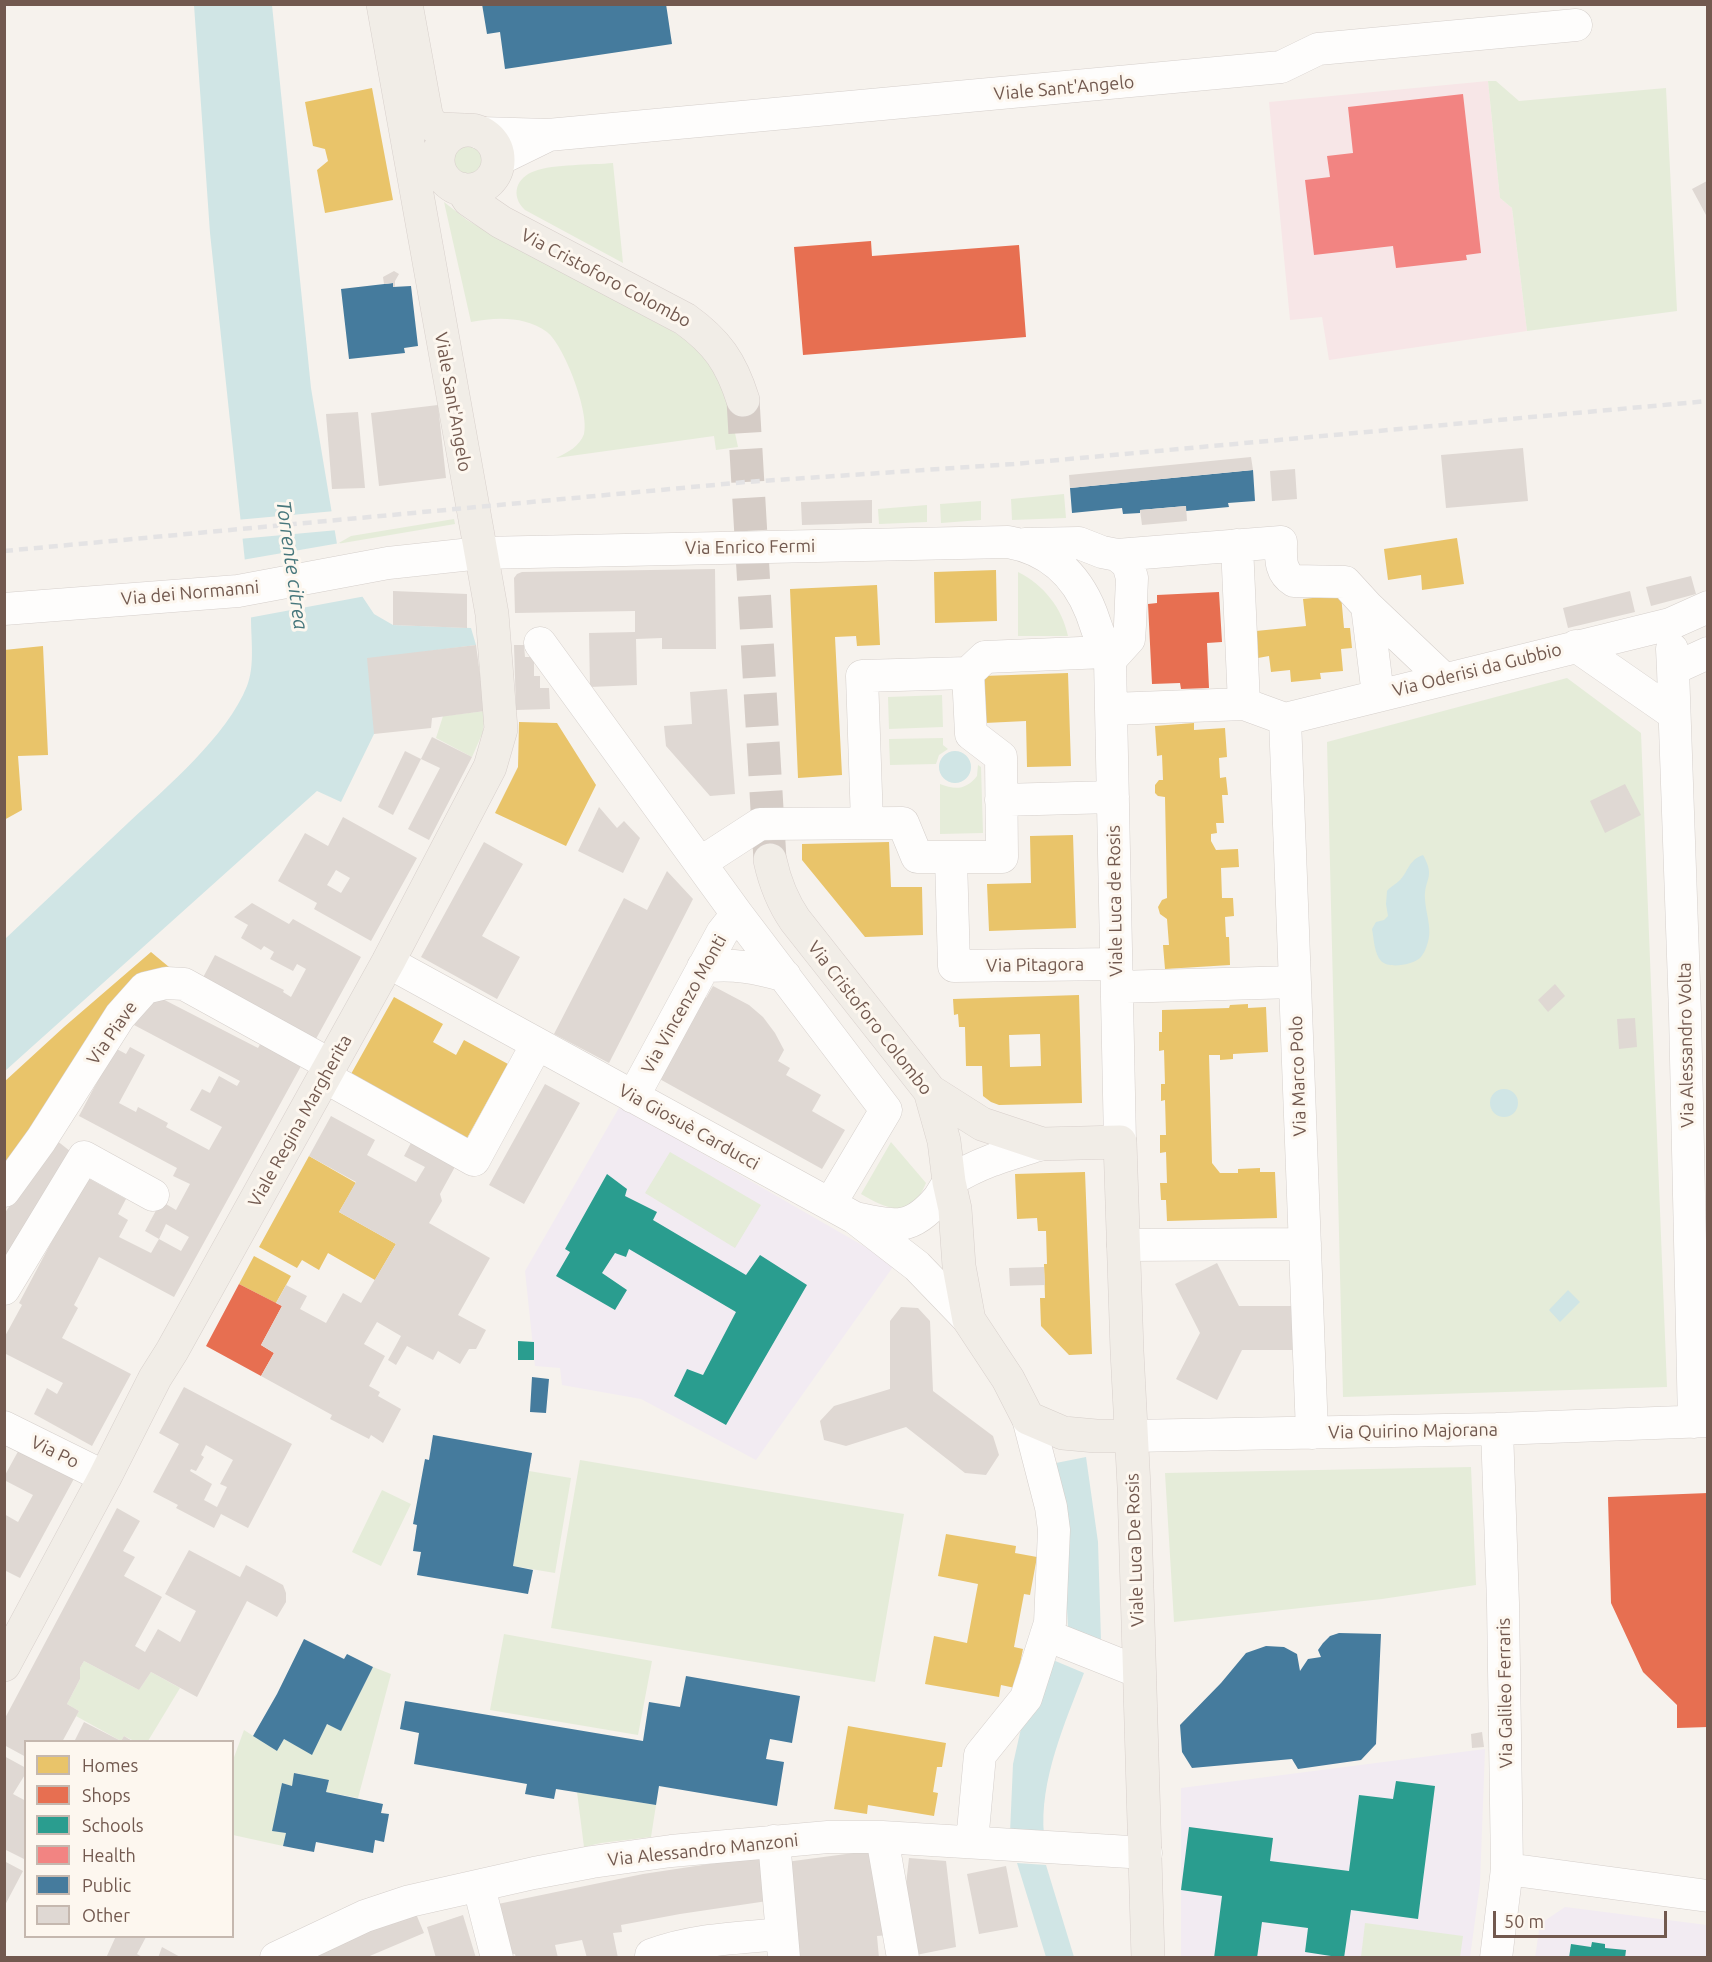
<!DOCTYPE html>
<html>
<head>
<meta charset="utf-8">
<style>
	body { margin:0 }
	#map { position:relative; width:1712px; height:1962px; overflow:hidden; background:#f6f2ed; font-family:Ubuntu,sans-serif }
	canvas { display:block }
	.frame { position:absolute; inset:0; border:6px solid #72594f; pointer-events:none }
	.legend { position:absolute; left:24px; top:1740px; width:210px; height:198px; box-sizing:border-box; background:#fdf7ef; border:2px solid #c5b8af; margin:0; padding:8px 10px; list-style:none; font-size:18px; color:#72594f }
	.legend li { display:flex; align-items:center; gap:12px; height:30px }
	.legend b { width:30px; border:2px solid #c5b8af }
	.scale { position:absolute; left:1493px; top:1911px; width:174px; height:27px; box-sizing:border-box; border:3px solid #72594f; border-top:0; padding-left:8px; font-size:18px; line-height:21px; white-space:nowrap; color:#72594f; -webkit-text-stroke:4px #fdf7ef; paint-order:stroke }
</style>
</head>
<body>
<div id="map">
<canvas width="1712" height="1962"></canvas>
<div class="frame"></div>
<ul class="legend">
<li><b style="height:16px;background:#e9c46a"></b>Homes</li>
<li><b style="height:16px;background:#e76f51"></b>Shops</li>
<li><b style="height:16px;background:#2a9d8f"></b>Schools</li>
<li><b style="height:16px;background:#f28482"></b>Health</li>
<li><b style="height:16px;background:#457b9d"></b>Public</li>
<li><b style="height:16px;background:#dfd8d3"></b>Other</li>
</ul>
<div class="scale">50 m</div>
</div>
<script>
const ctx = document.querySelector('canvas').getContext('2d');
ctx.lineJoin = 'round';
function paint(path, color) { ctx.fillStyle = color; ctx.fill(path, 'evenodd'); }
function stroke(path, color, width, dash) { ctx.strokeStyle = color; ctx.lineWidth = width; ctx.lineCap = dash ? 'butt' : 'round'; ctx.setLineDash(dash || []); ctx.stroke(path); }
function drawText(font, color, halo, rows, align = 'center') {
  ctx.font = font + ' Ubuntu,sans-serif'; ctx.lineWidth = 6; ctx.setLineDash([]); ctx.textBaseline = 'middle'; ctx.strokeStyle = halo; ctx.fillStyle = color; for (const [text, x, y, turn = 0] of rows) {
    ctx.save(); ctx.translate(x, y); ctx.rotate((+turn || 0) * Math.PI / 180); ctx.textAlign = isNaN(turn) ? turn : align; if (halo) ctx.strokeText(text, 0, 0); ctx.fillText(text, 0, 0); ctx.restore();
  }
}
paint(new Path2D(`
	M620,1106L895,1264L756,1460L641,1399L562,1385L560,1368L535,1366L525,1271Z
	M1485,1749L1480,1884L1470,1957H1181V1788Z
	M1565,1907L1707,1925V1957L1535,1958L1540,1924Z`), '#f2ebf2');
paint(new Path2D(`
	M1488,81L1500,198L1512,208L1527,331L1329,360L1322,317L1290,320L1269,102Z`), '#f7e6e7');
paint(new Path2D(`
	M1488,81H1496L1519,101L1666,88L1677,311L1527,331L1512,208L1500,198Z
	M452 160a16 16 0 1 1 32 0a16 16 0 1 1-32 0Z
	M613,163L623,263L525,210C510,196 516,177 535,171C553,164 592,165 613,163Z
	M444,202L467,220L490,233L683,337C691,344 701,351 707,359C725,384 732,417 738,447L716,450L714,436L556,458C567,453 580,446 584,434C590,413 564,345 547,332C525,316 496,317 471,322Z
	M1064,494L1066,518L1012,520L1011,499Z
	M981,501V520L941,523L940,504Z
	M927,505V522L879,524L878,509Z
	M454,519L455,524L337,544L351,536Z
	M1018,572C1044,585 1062,608 1068,636H1018Z
	M1567,678L1641,733L1667,1387L1343,1397L1327,742Z
	M942,695L943,727L889,729L888,697Z
	M485,711L483,732L472,757L436,738L443,716Z
	M943,738V745L948,749L939,755L936,764L890,765L889,739Z
	M978,765L981,767L983,833L940,834V784C955,790 966,790 977,776Z
	M891,1142L926,1183C911,1219 890,1211 861,1194Z
	M670,1152L761,1205L735,1248L645,1193Z
	M580,1460L904,1514L875,1682L551,1628Z
	M1471,1467L1476,1585L1382,1599L1174,1622L1165,1473Z
	M529,1471L571,1478L555,1573L513,1566Z
	M382,1490L411,1504L381,1566L352,1552Z
	M504,1634L652,1661L638,1735L490,1710Z
	M84,1661L139,1690L151,1672L180,1688L148,1741H134L124,1736L121,1741L76,1716L79,1711L67,1704L80,1679V1668Z
	M373,1667L391,1674L358,1798L326,1792L329,1781L295,1773L292,1786L282,1783L273,1831L286,1833L283,1846L233,1835V1760L244,1730L277,1751L284,1739L312,1754L327,1724L341,1730Z
	M577,1792L656,1805L651,1837L601,1843L584,1847Z
	M1365,1923L1463,1936L1460,1957H1361Z`), '#e5ecd9');
paint(new Path2D(`
	M194,5H272L311,388L337,544L358,590L374,614L393,625L471,628L476,645L423,652L374,734L341,802L317,791L5,1071V939C46,900 87,862 128,823C167,787 227,736 247,686C255,666 251,640 251,618L210,233Z
	M939 767a16 16 0 1 1 32 0a16 16 0 1 1-32 0Z
	M1423,855C1436,878 1424,878 1425,899C1426,916 1433,929 1427,945C1426,949 1423,955 1420,958C1412,965 1389,969 1381,961C1374,953 1374,939 1372,929L1376,922L1384,920L1388,916L1386,904L1387,891C1391,886 1395,885 1399,881C1408,873 1408,860 1423,855Z
	M1490 1103a14 14 0 1 1 28 0a14 14 0 1 1-28 0Z
	M1568,1290L1580,1302L1560,1322L1549,1310Z
	M1086,1457L1098,1542L1101,1640L1068,1627L1061,1505L1051,1464Z
	M1053,1660L1084,1673C1065,1723 1039,1781 1044,1835L1010,1833L1013,1764L1022,1724Z
	M1017,1863L1046,1865L1074,1957H1046Z`), '#d0e5e5');
paint(new Path2D(`
	M335,511L338,530L239,539L236,520Z
	M340,543L366,596L248,618L242,560Z`), '#f6f2ed');
paint(new Path2D(`
	M372,88L393,200L325,213L317,170L328,161L325,149L313,146L305,102Z
	M1457,538L1464,584L1422,590L1421,575L1388,580L1384,549Z
	M996,570L997,621L935,623L934,572Z
	M877,585L880,645L857,646L856,636L835,637L842,775L798,778L790,589Z
	M1341,595L1344,628H1350L1352,648L1341,649L1343,671L1320,673L1321,679L1291,682L1290,670L1271,672L1269,656L1258,658L1256,631L1306,626L1303,599Z
	M43,646L48,755L18,756L22,810L4,820V650Z
	M1068,673L1071,766L1027,767L1026,721L985,723L983,676Z
	M519,722L557,723L596,785L566,846L495,813L518,767Z
	M1194,723V730L1225,728L1227,757L1219,758L1220,778L1226,777L1228,795H1222L1224,823H1216L1217,833L1211,834V841L1216,850L1238,849L1239,867L1221,868L1222,898H1233L1234,916L1225,917L1226,937H1229L1230,965L1165,969L1163,945H1169L1167,919L1160,914L1158,907L1162,900L1167,898L1165,797L1158,796L1155,793V785L1159,780H1163L1162,755L1157,756L1155,726Z
	M1073,835L1076,928L989,931L987,884L1031,883L1030,836Z
	M889,842L891,887H922L923,935L865,937L802,860V844Z
	M151,952L169,967L144,980L4,1175V1082L64,1027Z
	M1079,995L1082,1103L999,1105L991,1102L983,1096L982,1066H966L965,1027H959L958,1014L954,1015L953,999ZM1040,1034L1041,1066L1010,1067L1009,1035Z
	M394,997L443,1024L433,1042L456,1055L464,1040L508,1064L467,1138L351,1074Z
	M1248,1004V1008L1266,1007L1268,1052L1233,1054V1059L1220,1060V1055H1209L1212,1163L1220,1173H1238V1169L1260,1168V1172H1275L1277,1218L1167,1221L1166,1200H1161L1160,1183H1167L1166,1152L1160,1153V1135H1166L1165,1100L1161,1101V1084H1165L1164,1050L1159,1051V1032H1162V1010L1229,1008L1230,1005Z
	M309,1156L356,1183L339,1212L396,1244L375,1280L328,1253L319,1270L302,1260L297,1268L259,1247Z
	M1085,1172L1092,1354L1069,1355L1041,1326L1040,1298H1045L1044,1264H1047L1046,1231H1038L1037,1218L1017,1219L1015,1174Z
	M254,1256L291,1276L276,1303L239,1284Z
	M946,1534L1016,1546L1015,1553L1037,1557L1030,1595L1024,1594L1014,1647L1023,1649L1015,1688L1001,1685L999,1697L925,1684L934,1636L967,1643L978,1584L938,1576Z
	M848,1726L946,1743L942,1767H937L933,1792L938,1793L934,1816L868,1805L867,1814L834,1809Z`), '#e9c46a');
paint(new Path2D(`
	M871,241L872,256L1019,245L1026,337L803,355L794,247Z
	M1219,592L1222,642L1207,643L1209,688L1181,689L1180,683L1152,684L1148,604L1157,603V595Z
	M239,1284L282,1306L261,1345L274,1353L261,1376L206,1346Z
	M1708,1493V1727L1677,1728V1705L1643,1672L1611,1603L1608,1497Z`), '#e76f51');
paint(new Path2D(`
	M607,1174L627,1189L625,1196L657,1212L653,1220L746,1275L760,1255L807,1285L726,1425L674,1396L687,1369L703,1375L736,1312L629,1249L626,1257L615,1253L602,1273L627,1290L615,1310L556,1276L570,1252L565,1249Z
	M518,1341L534,1342V1360H518Z
	M1396,1781L1435,1786L1418,1919L1351,1910L1344,1958L1305,1952L1308,1928L1262,1922L1257,1958H1214L1222,1896L1181,1890L1189,1827L1273,1838L1270,1861L1349,1871L1359,1795L1393,1799Z
	M1592,1942L1605,1944V1948L1626,1950L1625,1958H1569L1571,1944L1591,1947Z`), '#2a9d8f');
paint(new Path2D(`
	M1463,94L1481,253L1466,255L1467,260L1396,268L1393,246L1314,255L1305,180L1330,177L1327,156L1353,153L1348,107Z`), '#f28482');
paint(new Path2D(`
	M482,4H666L672,44L505,69L500,32L487,34Z
	M393,283V287L411,286L418,346L404,348L405,353L349,359L341,289Z
	M1253,470L1255,501L1228,503L1229,507L1186,511V506L1140,510V513L1123,514L1122,508L1072,513L1070,488Z
	M532,1377L549,1379L546,1413L530,1412Z
	M433,1435L532,1453L513,1566L533,1570L528,1594L417,1575L421,1552L413,1551L417,1525L413,1524L425,1459L429,1460Z
	M1339,1633L1381,1634L1376,1744L1361,1760L1298,1769L1292,1759L1192,1768L1182,1752L1180,1725L1221,1683L1246,1653L1266,1646L1284,1647L1297,1654L1300,1671L1308,1659L1321,1657L1318,1650L1323,1643L1330,1636Z
	M304,1639L344,1659L347,1654L373,1667L341,1731L327,1724L312,1755L284,1739L277,1751L253,1736L277,1694Z
	M686,1676L800,1696L792,1743L770,1739L766,1759L784,1762L777,1806L659,1786L656,1805L556,1789L554,1799L525,1794L527,1784L414,1764L419,1733L400,1729L405,1701L643,1741L649,1702L680,1707Z
	M294,1773L329,1780L326,1792L383,1804L381,1813L389,1814L384,1842L375,1840L373,1853L316,1842L314,1852L283,1846L286,1833L272,1831L282,1783L292,1786Z`), '#457b9d');
paint(new Path2D(`
	M1707,181V214L1706,215L1692,189Z
	M394,271L399,274L395,281V287H393V283L384,284L383,277Z
	M438,405L446,478L379,486L371,413Z
	M358,412L365,488L332,489L326,414Z
	M1523,448L1528,501L1446,508L1441,455Z
	M1251,457L1253,470L1070,488L1069,475Z
	M1295,469L1297,499L1272,501L1270,471Z
	M872,500V523L802,525L801,502Z
	M1186,506L1187,521L1142,525L1140,510Z
	M715,569L716,649H662V638L636,639L637,685L590,687L589,633L635,632V611L515,613L514,578L517,574L522,572Z
	M1691,576L1696,594L1651,606L1646,587Z
	M393,591L467,594V628L393,625Z
	M1630,591L1635,612L1568,628L1563,608Z
	M476,645L485,711L432,718L431,728L374,734L367,658Z
	M514,645H524L525,657H534V676H540V688H549L550,709L516,710Z
	M727,689L735,794L710,796L666,746L664,726L692,724L690,692Z
	M432,737L472,757L429,840L408,829L440,768L421,759Z
	M405,751L421,759L393,815L378,807Z
	M1625,784L1641,815L1605,833L1590,801Z
	M599,807L617,828L624,821L640,838L623,873L578,851Z
	M343,817L417,858L371,941L314,909L317,903L278,881L305,833L328,846ZM336,870L350,878L341,893L327,885Z
	M484,842L523,864L482,936L520,957L497,999L421,957Z
	M667,871L693,899L609,1063L554,1034L624,898L647,910Z
	M252,903L289,924L293,919L361,957L174,1297L99,1257L74,1305L78,1308L62,1338L131,1374L92,1446L34,1414L47,1388L57,1394L63,1383L4,1353V1338L22,1305L19,1303L86,1177L126,1199L118,1214L128,1220L119,1237L151,1253L159,1239L181,1251L189,1237L166,1224L159,1239L145,1231L161,1201L176,1210L190,1184L173,1176L177,1168L79,1116L115,1048L126,1054L130,1047L145,1055L119,1103L136,1112L138,1107L168,1123L166,1127L209,1150L222,1127L190,1110L202,1089L210,1093L219,1076L237,1086L240,1081L134,1025L151,993L258,1048L271,1025L199,985L215,955L284,990L283,992L291,997L306,969L297,964L293,971L270,959L274,952L264,946L261,950L241,938L248,925L234,917Z
	M1555,984L1565,996L1548,1012L1538,1000Z
	M713,986L749,1005L763,1017L775,1033L784,1050L778,1061L790,1068L786,1075L821,1095L812,1111L845,1130L822,1169L656,1077L701,995L706,998Z
	M1635,1018L1637,1047L1619,1049L1617,1019Z
	M545,1084L580,1103L524,1204L489,1185Z
	M331,1116L375,1140L367,1155L416,1182L425,1167L404,1156L412,1141L456,1165L440,1194L442,1201L429,1223L490,1258L458,1315L486,1330L476,1349H469L460,1364L438,1351L433,1360L407,1346L396,1365L388,1360L401,1336L377,1322L364,1344L385,1356L369,1386L380,1392L378,1396L401,1409L383,1443L371,1435L369,1439L330,1419L332,1415L261,1376L274,1353L261,1345L282,1306L276,1303L286,1285L307,1296L300,1309L326,1323L343,1293L361,1303L396,1244L339,1212L356,1182L309,1156Z
	M56,1140L75,1155L4,1271V1214Z
	M1217,1263L1239,1306H1297V1350H1242L1217,1400L1176,1379L1200,1333L1175,1284Z
	M1044,1267L1045,1285L1010,1286L1009,1268Z
	M901,1307L918,1308L930,1321L933,1391L993,1436L999,1455L986,1475L965,1473L906,1427L846,1446L824,1440L820,1421L834,1406L890,1389V1321Z
	M184,1387L292,1444L248,1528L221,1514L214,1528L176,1508L178,1505L153,1492L179,1444L159,1433ZM206,1445L233,1460L220,1484L227,1487L217,1507L204,1500L212,1484L190,1471L191,1469L196,1471L204,1457L201,1455Z
	M21,1446L76,1475L20,1578L4,1570V1514L18,1522L33,1495L4,1480V1477Z
	M117,1508L140,1521L123,1551L135,1557L124,1576L162,1597L135,1646L145,1652L158,1629L180,1642L196,1611L165,1594L189,1550L240,1577L246,1565L283,1585L286,1593V1602L277,1617L247,1601L197,1697L151,1672L139,1690L84,1661L80,1668V1679L67,1704L79,1711L62,1742H26V1757L4,1745V1720Z
	M84,1722L121,1741L124,1736L134,1742H74Z
	M1482,1732L1484,1747L1472,1748L1471,1734Z
	M4,1756L26,1768V1773L13,1794L26,1801V1860L4,1849Z
	M876,1850L888,1935L877,1936L879,1958H799L786,1862Z
	M762,1856L774,1900L680,1914L621,1925L622,1932L613,1933L618,1958H587L582,1940L555,1945L558,1958H516L515,1954L509,1955L498,1904L643,1874Z
	M909,1858L946,1861L956,1947L916,1955L905,1893Z
	M4,1861L23,1871L4,1907Z
	M1006,1866L1018,1927L979,1934L967,1874Z
	M414,1909L424,1933L365,1958L300,1957Z
	M463,1915L476,1958H436L427,1927Z
	M116,1936L146,1937L137,1954L144,1958H106Z
	M162,1947L182,1958H158Z`), '#dfd8d3');
stroke(new Path2D(`
	M743,400L770,860`), '#d5ccc6', 33, [33, 16]);
const minor = new Path2D(`
	M480,133L548,135L1281,67L1318,49L1576,25
	M498,160L545,137
	M1025,544L1079,543L1102,552L1117,555L1281,542C1281,557 1279,572 1294,581L1345,582L1367,606L1378,695
	M1237,545L1244,704
	M1367,606L1444,679
	M4,609L238,591L388,563L481,553L1008,542C1048,549 1076,574 1091,612C1097,628 1101,644 1110,660L1120,1142
	M540,643L737,914L886,1110L830,1204
	M1576,646L1674,714
	M1672,649L1673,669L1708,653
	M1110,660L1129,639L1130,625L1132,578L1128,564L1117,555
	M1673,669L1685,1013L1694,1422
	M1111,709L1244,704L1285,719L1670,624L1708,607
	M1285,719L1312,1433
	M1001,800L1113,797
	M867,823L862,676L968,673
	M951,858L954,966L1116,964
	M700,863L760,824L903,823L917,857H1002L1001,757L971,734L968,673L985,657L1105,652
	M388,962L855,1218L917,1266L969,1320
	M703,967C732,963 758,968 785,976
	M1117,987L1295,982
	M325,1077L474,1160L537,1044
	M633,1097L722,933L737,914
	M4,1191L41,1140L120,1016L145,988L166,983L184,984L331,1065
	M855,1218C895,1226 910,1232 938,1199C943,1193 945,1185 952,1180C980,1162 1010,1154 1042,1144
	M1123,1245L1305,1244
	M4,1289L84,1157L153,1195
	M4,1427L105,1477
	M1131,1436L1497,1429L1708,1421
	M1046,1635L1139,1672
	M882,1837L903,1958
	M774,1841L784,1958
	M972,1842L980,1755L1026,1698L1050,1623L1054,1530L1051,1507L1028,1418
	M1507,1869L1708,1896
	M479,1887L497,1958
	M276,1958L365,1916L410,1901L534,1873L592,1862L671,1851L828,1837H882L1146,1853
	M651,1958V1955C693,1939 738,1938 782,1934
	M1496,1958L1507,1869L1503,1603L1497,1429`);
const major = new Path2D(`
	M406,4L426,114L430,124L440,129L464,130
	M438 160a30 30 0 1 1 60 0a30 30 0 1 1-60 0Z
	M462,189L469,200L501,222L685,319C717,342 731,362 743,400
	M770,860C775,883 782,901 795,920L930,1091L944,1141L949,1182L955,1209L959,1266L969,1320L1008,1379L1028,1418L1063,1433L1096,1436H1131
	M930,1091L982,1124L1042,1144L1120,1142L1127,1351L1134,1487L1148,1958
	M4,1665L105,1477L155,1378L172,1351L388,962L490,767L501,729L492,614L383,4`);
stroke(minor, '#d5cfcb', 33);
stroke(major, '#d7cfcb', 34);
stroke(minor, '#fefdfc', 32);
stroke(major, '#f1ede7', 33);
stroke(new Path2D(`
	M4,551L746,482L1014,464L1708,401`), '#e4e3e4', 4.5, [9, 6]);
drawText('18px', '#72594f', '#fdf7ef', [
	["Viale Sant'Angelo",1064,88,-5],
	["Via Cristoforo Colombo",606,278,28],
	["Viale Sant'Angelo",453,402,80],
	["Via Enrico Fermi",750,547,-1],
	["Via dei Normanni",190,593,-5],
	["Via Oderisi da Gubbio",1477,670,-14],
	["Viale Luca de Rosis",1115,901,-91],
	["Via Pitagora",1035,965,-1],
	["Via Vincenzo Monti",684,1004,-61],
	["Via Cristoforo Colombo",870,1018,52],
	["Via Piave",112,1033,-55],
	["Via Alessandro Volta",1686,1045,-91],
	["Via Marco Polo",1298,1076,-92],
	["Viale Regina Margherita",300,1121,-61],
	["Via Giosuè Carducci",689,1127,29],
	["Via Quirino Majorana",1413,1431,-1],
	["Via Po",55,1452,26],
	["Viale Luca De Rosis",1135,1550,-92],
	["Via Galileo Ferraris",1505,1693,-91],
	["Via Alessandro Manzoni",703,1850,-6]
]);
drawText('italic 20px', '#47777c', '#fdf7ef', [
	["Torrente citrea",292,565,82]
]);
</script>
</body>
</html>
